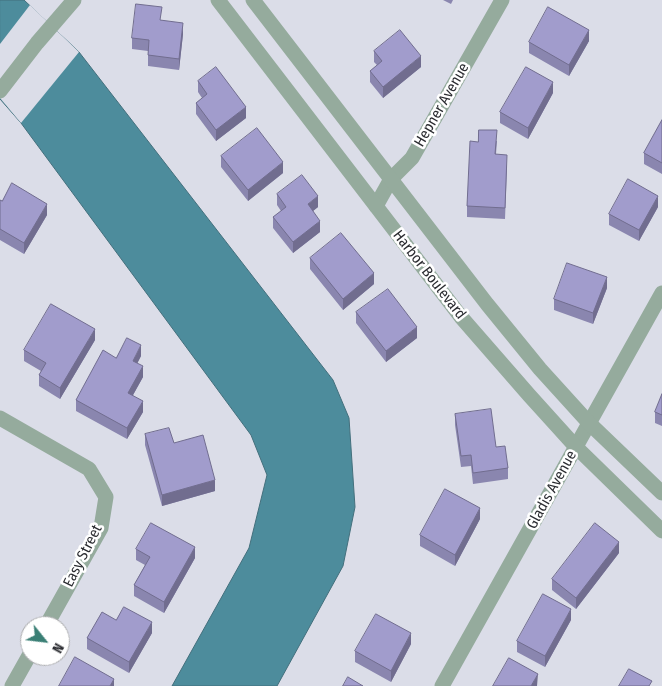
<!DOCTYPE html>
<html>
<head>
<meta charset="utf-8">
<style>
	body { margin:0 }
	#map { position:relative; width:662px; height:686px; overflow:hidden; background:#dbdde8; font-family:"Fira Sans Condensed",sans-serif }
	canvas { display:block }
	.north { position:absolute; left:20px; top:616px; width:50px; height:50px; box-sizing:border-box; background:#fff; border:1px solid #aaabad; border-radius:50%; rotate:119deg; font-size:14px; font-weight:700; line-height:20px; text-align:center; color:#2b2c31 }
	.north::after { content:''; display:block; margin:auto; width:18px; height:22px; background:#3a7f75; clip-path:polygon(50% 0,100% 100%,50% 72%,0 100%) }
</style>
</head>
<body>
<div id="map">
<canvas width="662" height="686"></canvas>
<div class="north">N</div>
</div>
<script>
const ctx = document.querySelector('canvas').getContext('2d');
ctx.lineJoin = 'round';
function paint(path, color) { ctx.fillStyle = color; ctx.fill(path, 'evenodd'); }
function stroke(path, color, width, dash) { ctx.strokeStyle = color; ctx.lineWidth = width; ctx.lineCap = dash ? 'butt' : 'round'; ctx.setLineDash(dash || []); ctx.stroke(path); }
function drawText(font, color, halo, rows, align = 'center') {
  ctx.font = font + ' "Fira Sans Condensed",sans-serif'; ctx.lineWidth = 5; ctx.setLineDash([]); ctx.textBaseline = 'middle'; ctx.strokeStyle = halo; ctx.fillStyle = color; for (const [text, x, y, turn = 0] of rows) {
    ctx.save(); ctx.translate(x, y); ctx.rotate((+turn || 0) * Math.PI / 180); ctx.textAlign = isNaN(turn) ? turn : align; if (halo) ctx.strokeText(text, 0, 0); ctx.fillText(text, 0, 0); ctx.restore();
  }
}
const water = new Path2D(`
	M0,0H24L79,52L333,380L349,418L355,507L343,566L277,686H172L249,548L267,475L251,435L21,123L0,99Z`);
paint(water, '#4d8c9c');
stroke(water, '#436f7c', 1);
paint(new Path2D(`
	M30,5L79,52L21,123L0,98V44Z`), '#dbdde8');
stroke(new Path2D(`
	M0,91L37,43L74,0
	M376,206L391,179L412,158L502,0
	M0,418L89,469L106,497L101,528L46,626
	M12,686L30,654
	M442,686L662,293`), '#95ab9d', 15);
stroke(new Path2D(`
	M218,0L461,317L529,395L576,447L662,531
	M253,0L487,304L540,369L589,423L662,493`), '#95ab9d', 15);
paint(new Path2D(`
	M443,0H453L451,4Z
	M161,20L183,34L179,70L148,66V51L132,49V38Z
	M589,41L569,76L529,53V42Z
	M374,51L421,67L383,98L370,82V71L377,65L374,62Z
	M198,81L246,118L216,141L196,114V103L202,98L198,92Z
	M553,93L528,139L500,123V112Z
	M662,120V174L644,164V153Z
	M497,141L496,154L507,166L505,219L467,217V206L478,142Z
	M221,156L283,173L248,201L221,167Z
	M277,194L318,207L313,211L320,232L293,253L273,228V217L281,211L277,205Z
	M0,200L47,215L24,254L0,240Z
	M658,207L639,241L609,225V214Z
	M310,258L374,284L343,310L310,269Z
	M607,288L593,324L554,310V299Z
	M356,312L417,338L386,362L356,323Z
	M95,340L60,399L39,386V375L41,371L24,361V350Z
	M141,356L137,363L143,377L133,395L143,412L127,439L76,411V400L116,358Z
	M662,394V426L655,423V412Z
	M455,414L496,447L508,468V479L473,484L471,466L461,467L455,425Z
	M145,434L174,443L215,491L162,506L145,445Z
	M480,519L455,566L420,546V535Z
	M136,549L195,558L164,613L134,596V585L145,565L136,560Z
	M619,553L576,609L552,590V579Z
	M116,620L152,633L129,673L87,649V638Z
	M571,620L545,667L517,652V641Z
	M411,644L391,682L355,662V651Z`), '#8a86af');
paint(new Path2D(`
	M183,23V34L179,70V59Z
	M589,30V41L569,76V65Z
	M421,56V67L383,98V87Z
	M553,82V93L528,139V128Z
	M246,107V118L216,141V130Z
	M283,162V173L248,201V190Z
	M318,196V207L308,215V204Z
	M658,196V207L639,241V230Z
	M47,204V215L24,254V243Z
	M320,221V232L293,253V242Z
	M374,273V284L343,310V299Z
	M607,277V288L593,324V313Z
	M417,327V338L386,362V351Z
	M95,329V340L60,399V388Z
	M141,345V356L133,372V361Z
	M143,366V377L128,404V393Z
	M143,401V412L127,439V428Z
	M215,480V491L162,506V495Z
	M480,508V519L455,566V555Z
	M619,542V553L576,609V598Z
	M195,547V558L164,613V602Z
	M571,609V620L545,667V656Z
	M152,622V633L129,673V662Z
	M411,633V644L391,682V671Z
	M538,674L537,686H531Z
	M114,679V686H110Z`), '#716d8f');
const building = new Path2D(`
	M136,4L162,7L160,20L183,23L179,59L148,55L149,40L132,38Z
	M548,7L589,30L569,65L529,42Z
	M400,30L421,56L383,87L370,71L382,61L374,51Z
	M216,67L246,107L216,130L196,103L207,94L198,81Z
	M526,67L553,82L528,128L500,112Z
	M662,120V163L644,153Z
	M257,128L283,162L248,190L221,156Z
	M479,130H497L495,154L507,155L505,208L467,206L470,141L478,142Z
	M302,175L318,196L308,204L320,221L293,242L273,217L286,207L277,194Z
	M628,179L658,196L639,230L609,214Z
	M12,183L47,204L24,243L0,229V200L2,201Z
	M341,233L374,273L343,299L310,258Z
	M567,263L607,277L593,313L554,299Z
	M388,289L417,327L386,351L356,312Z
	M51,304L95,329L60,388L39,375L46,363L24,350Z
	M127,338L141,345L133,361L143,366L128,393L143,401L127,428L76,400L103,350L116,358Z
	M662,394V415L655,412Z
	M491,409L496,447L505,446L508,468L473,473L471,455L461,456L455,414Z
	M169,428L174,443L203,435L215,480L162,495L145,434Z
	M445,489L480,508L455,555L420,535Z
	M151,523L195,547L164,602L134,585L150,557L136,549Z
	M595,523L619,542L576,598L552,579Z
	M543,594L571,609L545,656L517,641Z
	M124,607L152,622L129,662L87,638L102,612L116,620Z
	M376,614L411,633L391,671L355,651Z
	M75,657L114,679L110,686H59Z
	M509,658L538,674L531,686H493Z
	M629,669L652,681L649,686H619Z
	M348,677L363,686H343Z`);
paint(building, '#a19ccc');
stroke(building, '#716d8f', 1);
drawText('15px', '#2b2c31', '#fff', [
	["Hepner Avenue",442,105,-60],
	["Harbor Boulevard",429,275,52],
	["Gladis Avenue",552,490,-61],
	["Easy Street",83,556,-63]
]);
</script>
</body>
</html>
